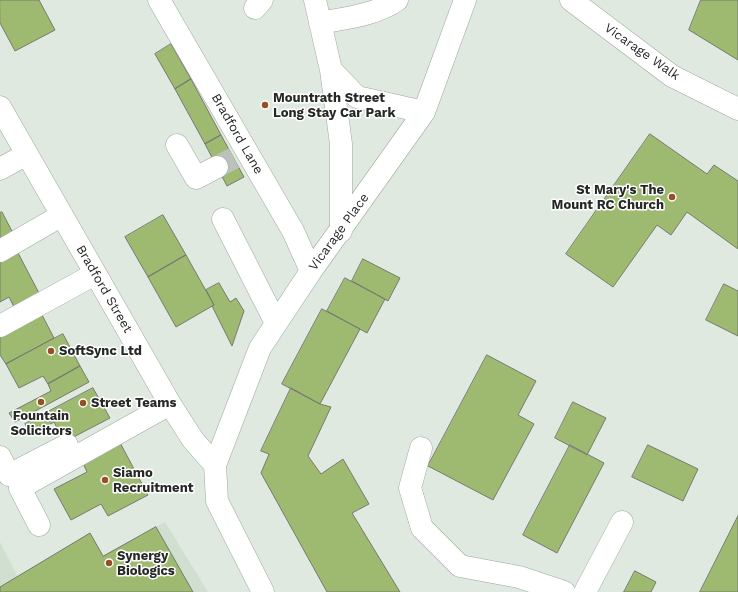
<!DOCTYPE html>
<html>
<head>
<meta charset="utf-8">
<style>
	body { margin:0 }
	canvas { display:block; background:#e0e9e0 }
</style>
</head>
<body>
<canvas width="738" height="592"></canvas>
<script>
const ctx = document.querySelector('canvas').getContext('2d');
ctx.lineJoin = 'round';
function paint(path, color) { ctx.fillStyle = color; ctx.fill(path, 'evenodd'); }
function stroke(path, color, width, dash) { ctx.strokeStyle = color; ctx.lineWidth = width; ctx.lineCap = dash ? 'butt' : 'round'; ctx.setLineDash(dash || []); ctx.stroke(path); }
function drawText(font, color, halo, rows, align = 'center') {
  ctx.font = font + ' "Work Sans",sans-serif'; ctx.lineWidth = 3; ctx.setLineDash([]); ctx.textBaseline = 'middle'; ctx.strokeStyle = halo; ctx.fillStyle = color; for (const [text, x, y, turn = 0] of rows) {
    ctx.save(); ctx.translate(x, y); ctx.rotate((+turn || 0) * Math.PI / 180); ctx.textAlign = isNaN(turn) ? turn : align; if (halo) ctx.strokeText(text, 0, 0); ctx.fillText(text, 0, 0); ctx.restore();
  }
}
paint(new Path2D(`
	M165,522L208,592H0V542L18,577L90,533L103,555Z`), '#d0dfd0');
const building = new Path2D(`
	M0,0H39L55,30L15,51L0,23Z
	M701,0H738V60L689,30Z
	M171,44L191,79L175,89L155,54Z
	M191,79L221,135L205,144L175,89Z
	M650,134L707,174L714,165L738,181V249L687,212L671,235L657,225L613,287L566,254Z
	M221,135L244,177L227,186L205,144Z
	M2,212L14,235L0,243V213Z
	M163,215L186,255L148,277L125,237Z
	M17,251L40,295L15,309L9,297L0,302V261Z
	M186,255L214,305L176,327L148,277Z
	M363,259L400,278L388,301L352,281Z
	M345,278L385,299L367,333L327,311Z
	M219,283L230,302L236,298L244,311L232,346L212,306L214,305L206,290Z
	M724,284L738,291V336L706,320Z
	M322,309L360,329L320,404L282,384Z
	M41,313L54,338L6,364L0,355V335Z
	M63,334L80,366L48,384L43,376L19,388L6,364Z
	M487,355L536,381L518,415L534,424L493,500L428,466Z
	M80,366L89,382L15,422L9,413L51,391L48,384Z
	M93,388L110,418L64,442L54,422L31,435L25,424Z
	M291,388L320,404L331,407L308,456L321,474L343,459L369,504L352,513L400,592H327L261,473L269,454L261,451Z
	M573,402L606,418L587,455L555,438Z
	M118,439L148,495L108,516L101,504L71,520L54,489L87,472L81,459Z
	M570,445L604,463L557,553L523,535Z
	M648,445L698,469L683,501L632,477Z
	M738,516V592H700Z
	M156,527L193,592H0V587L90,533L103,556Z
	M635,571L656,582L651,592H624Z`);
paint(building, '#9dba70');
stroke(building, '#767a70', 1);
stroke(new Path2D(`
	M217,167L234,158`), '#bbc2bb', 22, [22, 11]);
const minor = new Path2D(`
	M159,0L293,231L311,271
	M315,0L331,70L357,97L424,112
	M571,0L672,76L738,109
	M255,8L262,0
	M320,23C345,18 376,15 397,0
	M331,70L341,144V231
	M0,107L170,404L193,440L215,465
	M177,145L196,178L217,167
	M0,169L27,154
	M223,219L276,323
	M0,251L62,215
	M0,326L95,274
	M421,448L410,488L422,528L460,566L519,577L564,592
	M0,457L9,475L67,445
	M39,525L20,488L170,404
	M263,592L217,501L215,465L260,348L311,271L424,112L465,0
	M585,592L622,522`);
stroke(minor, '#9ea79e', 23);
stroke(minor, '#fff', 22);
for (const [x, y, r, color] of [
	[265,105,4,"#955025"],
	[672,197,4,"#955025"],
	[51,351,4,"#955025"],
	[41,402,4,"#955025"],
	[83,403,4,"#955025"],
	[105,480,4,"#955025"],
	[109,563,4,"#955025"]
]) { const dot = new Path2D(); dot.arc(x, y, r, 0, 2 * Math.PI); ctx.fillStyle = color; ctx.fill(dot); stroke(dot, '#fff', 1.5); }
drawText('13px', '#252825', '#fff', [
	["Vicarage Walk",642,52,35],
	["Bradford Lane",237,134,60],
	["Vicarage Place",339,232,-54],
	["Bradford Street",104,289,60]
]);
drawText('bold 13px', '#252825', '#fff', [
	["Mountrath Street",273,98],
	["Long Stay Car Park",273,113],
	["St Mary's The",664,190,"right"],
	["Mount RC Church",664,205,"right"],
	["SoftSync Ltd",59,351],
	["Street Teams",91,403],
	["Fountain",41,416,"center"],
	["Solicitors",41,431,"center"],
	["Siamo",113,473],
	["Recruitment",113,488],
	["Synergy",117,556],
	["Biologics",117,571]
], 'left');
</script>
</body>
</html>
